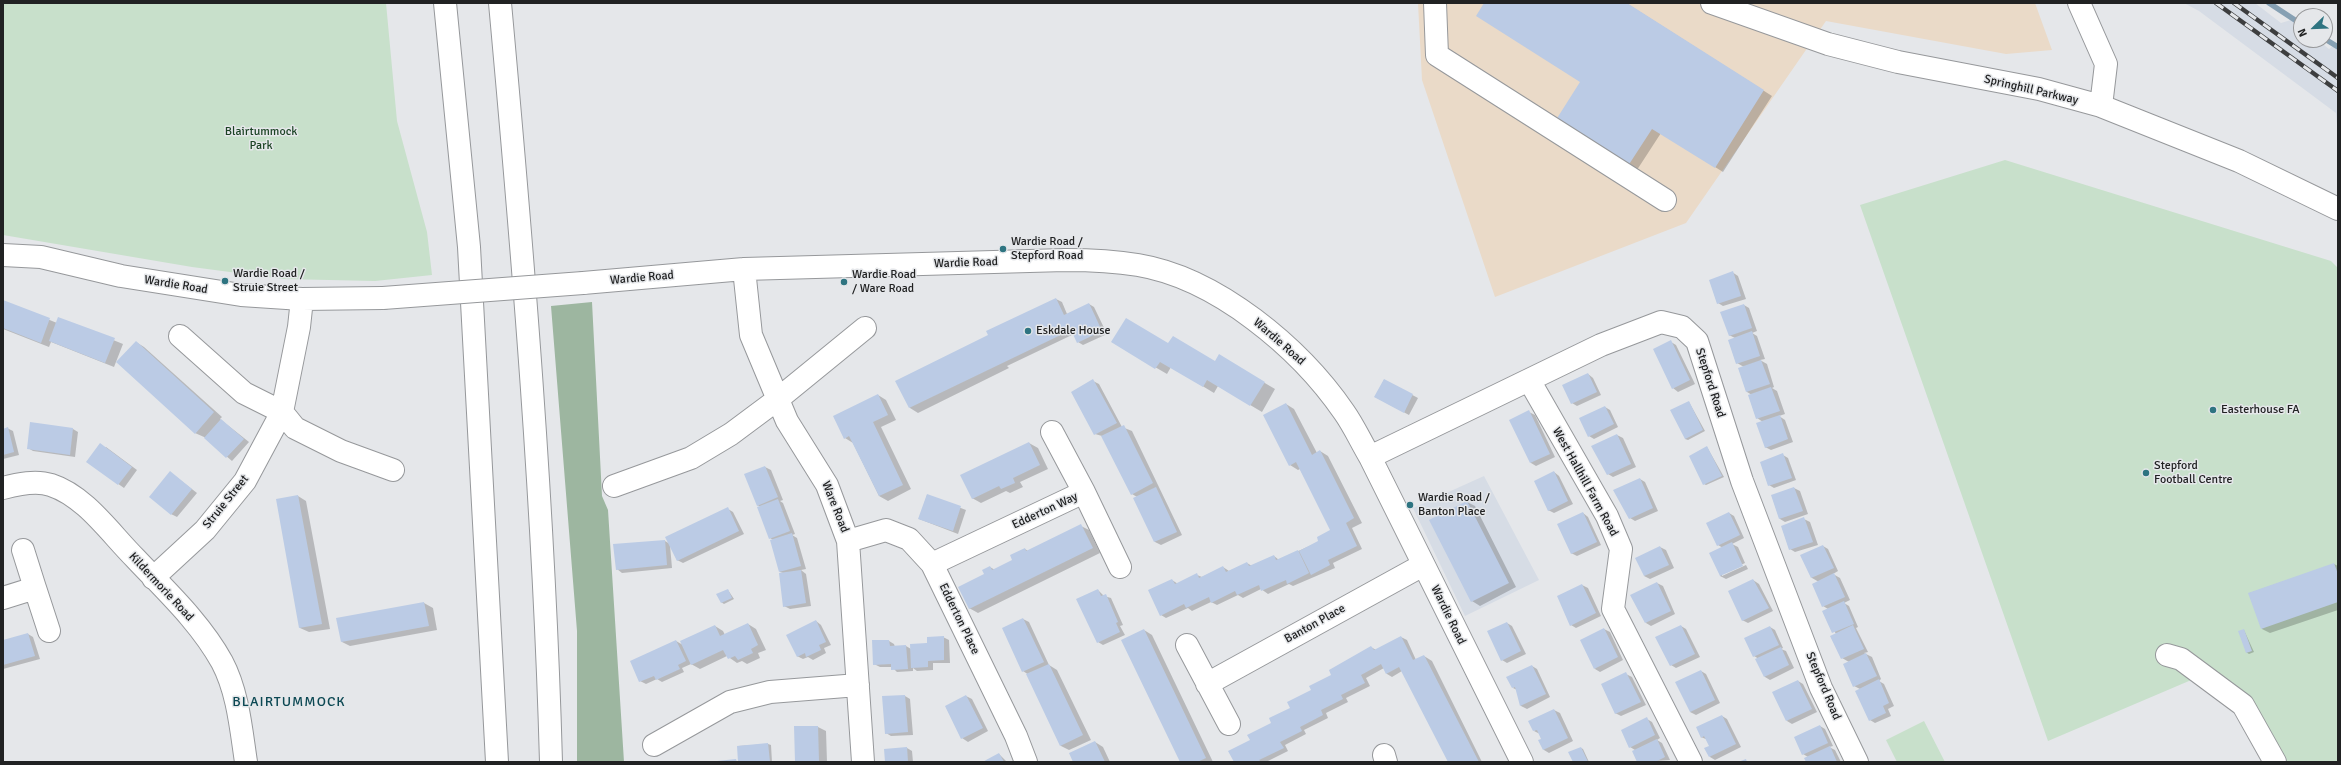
<!DOCTYPE html>
<html>
<head>
<meta charset="utf-8">
<style>
	body { margin:0 }
	#map { position:relative; width:2341px; height:765px; overflow:hidden; background:#e5e7ea; font-family:Signika,sans-serif }
	canvas { display:block }
	.frame { position:absolute; inset:0; border:4px solid #212223; pointer-events:none }
	.north { position:absolute; left:2293px; top:8px; width:40px; height:40px; box-sizing:border-box; background:#e5e7ea; border:1px solid #97989a; border-radius:50%; rotate:247deg; font-size:11px; font-weight:700; line-height:16px; text-align:center; color:#212223 }
	.north::after { content:''; display:block; margin:auto; width:14px; height:18px; background:#2e7481; clip-path:polygon(50% 0,100% 100%,50% 72%,0 100%) }
</style>
</head>
<body>
<div id="map">
<canvas width="2341" height="765"></canvas>
<div class="frame"></div>
<div class="north">N</div>
</div>
<script>
const ctx = document.querySelector('canvas').getContext('2d');
ctx.lineJoin = 'round';
function paint(path, color) { ctx.fillStyle = color; ctx.fill(path, 'evenodd'); }
function stroke(path, color, width, dash) { ctx.strokeStyle = color; ctx.lineWidth = width; ctx.lineCap = dash ? 'butt' : 'round'; ctx.setLineDash(dash || []); ctx.stroke(path); }
function drawText(font, color, halo, rows, align = 'center') {
  ctx.font = font + ' Signika,sans-serif'; ctx.lineWidth = 3; ctx.setLineDash([]); ctx.textBaseline = 'middle'; ctx.strokeStyle = halo; ctx.fillStyle = color; for (const [text, x, y, turn = 0] of rows) {
    ctx.save(); ctx.translate(x, y); ctx.rotate((+turn || 0) * Math.PI / 180); ctx.textAlign = isNaN(turn) ? turn : align; if (halo) ctx.strokeText(text, 0, 0); ctx.fillText(text, 0, 0); ctx.restore();
  }
}
paint(new Path2D(`
	M2184,3H2255L2281,23L2291,20L2301,27V40H2318L2329,49L2338,42V137L2336,113L2199,11Z
	M1484,476L1539,580L1465,616L1413,508Z`), '#d6dce5');
paint(new Path2D(`
	M1418,3H2035L2052,50L2006,54L1826,21L1686,223L1495,297L1422,80Z`), '#eadac8');
paint(new Path2D(`
	M3,3H386L397,121L427,232L432,275L375,281L283,279L192,267L3,235Z
	M2005,160L2331,261L2338,268V762H2268L2243,720L2196,678L2048,741L1860,205Z
	M1924,721L1945,762H1897L1886,740Z`), '#c8e0cb');
paint(new Path2D(`
	M592,302L602,496L608,510L624,762H577V631L551,306Z`), '#9db6a0');
paint(new Path2D(`
	M1485,3H1626L1772,96L1723,172L1661,133L1635,173L1627,169L1581,82Z
	M1732,272L1738,276L1746,299L1723,306L1718,303Z
	M1056,299L1062,302L1067,314L1089,304L1094,307L1107,334L1083,345L1078,342L1074,334L1007,366L1009,368L918,413L910,408L897,381L989,336Z
	M3,301L57,323L59,318L123,344L114,367L51,342L49,347L3,329Z
	M1744,305L1749,308L1757,331L1752,333L1757,336L1765,359L1760,360L1767,364L1774,387L1772,388L1777,391L1785,414L1779,416L1785,420L1793,442L1771,450L1765,447L1763,422L1757,418L1752,395L1747,392L1744,367L1737,363L1735,338L1729,335Z
	M136,342L144,347L222,417L220,419L249,442L232,461L204,437L195,433Z
	M1112,342L1169,344L1215,363L1219,356L1275,389L1262,412L1218,386L1214,393L1171,367L1167,374Z
	M1671,342L1676,345L1695,384L1678,392L1673,388Z
	M1588,374L1593,378L1601,395L1577,406L1572,403Z
	M1384,380L1418,398L1409,415L1375,397Z
	M1093,381L1099,384L1122,427L1132,431L1182,535L1161,545L1155,542L1135,498L1137,497L1132,494L1102,436L1095,434Z
	M878,395L886,400L896,420L881,427L911,489L888,501L879,496L853,443L845,438Z
	M1689,402L1705,431L1688,440L1685,439Z
	M1286,404L1294,409L1317,453L1320,451L1328,456L1362,523L1352,528L1362,549L1333,563L1335,568L1293,586L1289,584L1268,594L1261,589L1243,598L1238,595L1217,605L1211,602L1192,611L1188,608L1166,618L1161,615L1172,580L1178,584L1197,575L1202,577L1223,567L1229,571L1247,563L1252,566L1274,556L1279,560L1320,541L1332,530L1300,469L1298,470L1290,465Z
	M1605,407L1610,410L1618,427L1594,439L1589,436Z
	M1529,412L1535,415L1555,457L1536,466L1531,463L1511,421Z
	M7,428L13,431L19,455L3,459V430Z
	M73,429L78,432L75,457L33,451L28,448Z
	M1617,435L1623,438L1636,467L1613,477L1608,474L1593,446Z
	M1029,443L1038,448L1048,469L1020,482L1023,487L1010,493L1006,491L981,503L972,498Z
	M106,447L137,470L124,488L87,462Z
	M1707,447L1724,477L1706,485L1704,484Z
	M1783,455L1788,458L1796,480L1774,488L1769,485Z
	M765,467L771,470L783,500L780,501L783,503L795,534L792,535L797,538L806,569L801,570L806,574L811,606L790,609L784,606L783,573L780,572L771,540H773L770,538L761,507L757,505Z
	M170,472L197,493L177,517L171,514Z
	M1554,472L1559,476L1573,504L1554,513L1548,510Z
	M1640,479L1645,482L1658,511L1635,521L1630,518Z
	M1794,488L1800,491L1808,514L1785,522L1780,519L1772,496Z
	M927,495L966,510L958,534L919,519Z
	M298,496L306,501L330,629L309,632L300,628Z
	M1467,502L1475,506L1516,587L1480,606L1472,601Z
	M728,509L733,512L744,534L683,563L677,560L670,545L672,568L622,573L617,569L665,541L670,544Z
	M1583,513L1588,517L1601,545L1577,556L1571,553Z
	M1729,513L1734,516L1744,538L1732,544L1738,547L1745,563L1722,574V576L1746,565L1748,569L1726,579L1720,576L1723,548L1718,545Z
	M1804,519L1810,522L1818,545L1795,552L1790,549Z
	M1081,526L1089,530L1100,553L978,613L969,608L990,567L995,570L1014,560L1025,549L1028,551Z
	M1823,546L1828,549L1838,571L1833,574L1840,578L1850,600L1844,603L1849,606L1858,627L1856,628L1868,652L1864,653L1872,657L1881,679L1879,681L1884,684L1894,706L1888,709L1891,716L1875,723L1870,720L1860,689L1854,686L1849,662L1842,658L1836,634L1823,612L1828,609L1823,606L1813,584L1819,582L1812,578L1802,556Z
	M1660,547L1666,550L1674,568L1650,579L1644,576Z
	M2334,564L2338,566V610L2270,633L2262,629L2250,593Z
	M1753,580L1759,584L1773,611L1748,623L1742,620Z
	M1657,583L1663,586L1675,614L1651,626L1646,623Z
	M1582,585L1588,588L1601,616L1576,628L1571,625Z
	M728,590L734,599L724,604L721,602Z
	M1098,590L1104,596L1111,598L1123,625L1120,626L1125,635L1103,645L1098,642Z
	M424,603L433,608L437,630L350,646L342,642L338,619Z
	M1023,619L1029,622L1049,665L1057,670L1091,740L1069,750L1061,746L1029,675L1023,671Z
	M816,621L821,625L831,645L824,648L826,653L813,660L808,657L803,659L797,656Z
	M1507,623L1512,626L1526,654L1507,663L1502,660Z
	M748,624L756,629L766,650L758,653L760,658L747,664L742,661L737,663L727,656L700,669L691,664L682,668L684,672L662,682L657,679L646,684L640,681L676,641L683,645L715,626L723,631L725,635Z
	M1681,626L1686,629L1700,657L1676,668L1671,665Z
	M1770,627L1775,630L1783,648L1781,649L1786,651L1794,668L1770,680L1765,677L1759,659L1754,656Z
	M1604,629L1610,632L1623,660L1600,672L1595,669Z
	M1144,630L1152,635L1213,762H1181Z
	M2244,630L2254,652L2249,654L2246,652Z
	M28,634L33,637L40,659L3,669V641Z
	M943,637L949,640L950,663H933V670L917,671L913,668V671L897,672L892,667H880L874,664L889,641L894,644L895,647L906,646L911,649Z
	M1401,637L1407,640L1416,660L1424,656L1432,661L1482,762H1449L1402,671L1392,677L1387,674L1384,668L1366,678L1370,686L1346,698L1348,702L1326,713L1328,718L1304,730L1306,734L1285,745L1288,751L1266,762H1235L1251,741L1312,691L1371,647L1376,650Z
	M1532,666L1537,669L1550,697L1527,709L1521,706L1517,690L1513,688Z
	M1701,671L1706,674L1720,703L1696,715L1690,712Z
	M1626,674L1632,677L1646,705L1621,716L1615,713Z
	M1798,681L1803,684L1817,712L1792,724L1787,721Z
	M905,696L910,699L913,735L891,736L886,733Z
	M966,696L972,699L988,731L968,742L962,738L946,707Z
	M1554,710L1560,713L1573,741L1549,753L1544,750L1539,741L1542,739L1540,734L1534,731Z
	M1722,716L1727,719L1741,747L1715,760L1710,757L1711,747L1708,740L1701,737Z
	M1647,719L1652,722L1660,738L1657,740L1662,743L1670,760L1638,762L1635,750L1630,747Z
	M1820,726L1825,729L1833,746L1829,747L1835,750L1841,762H1807L1808,757L1803,754Z
	M795,727H818L826,731L827,762H796Z
	M1095,742L1103,747L1110,762H1074Z
	M768,744L771,745L772,762H716H739L738,746Z
	M907,748L912,751L913,762H886Z
	M1581,748L1583,749L1589,762H1574Z
	M999,754L1007,762H985Z`), '#0003');
stroke(new Path2D(`
	M2269,3L2301,24
	M2325,39L2338,47`), '#86a0b3', 5.5);
paint(new Path2D(`
	M1484,3H1627L1764,90L1715,168L1652,129L1626,169L1554,123L1580,82L1476,16Z
	M1733,271L1741,296L1717,304L1709,280Z
	M1056,298L1064,315L1089,303L1102,331L1077,343L1071,330L909,408L895,381L988,335L986,331Z
	M3,300L50,318L41,343L3,328Z
	M1744,304L1752,328L1729,336L1720,312Z
	M58,317L115,338L105,363L49,341Z
	M1126,318L1168,343L1173,336L1215,361L1219,354L1265,382L1250,406L1207,380L1203,387L1160,362L1155,369L1111,342Z
	M1752,331L1760,356L1736,364L1728,340Z
	M1671,340L1690,380L1672,389L1653,349Z
	M136,341L214,412L195,434L116,362Z
	M1761,360L1770,384L1746,392L1738,368Z
	M1588,373L1597,392L1571,404L1562,385Z
	M1093,379L1117,423L1094,435L1071,392Z
	M1384,379L1413,394L1404,413L1374,397Z
	M1771,387L1780,411L1756,419L1748,395Z
	M878,394L888,415L873,422L903,485L879,496L849,436L844,439L833,416Z
	M1689,401L1703,430L1685,439L1670,410Z
	M1286,403L1312,455L1320,450L1354,518L1346,523L1357,546L1328,560L1330,565L1311,575L1299,551L1318,541L1317,537L1330,530L1296,462L1289,466L1263,415Z
	M1605,406L1614,424L1588,437L1579,418Z
	M1529,410L1550,454L1530,463L1509,420Z
	M1780,415L1788,439L1765,448L1756,423Z
	M221,419L244,439L226,458L204,438Z
	M30,422L73,428L70,455L27,449Z
	M1124,425L1153,483L1131,495L1101,436Z
	M8,427L14,452L3,455V429Z
	M1617,434L1631,464L1607,475L1591,446Z
	M1029,442L1040,465L1013,478L1015,483L1001,489L999,486L972,499L960,475Z
	M100,443L132,467L118,485L86,462Z
	M1707,446L1722,476L1703,485L1689,456Z
	M1783,453L1792,478L1768,486L1760,462Z
	M765,466L778,497L757,506L744,474Z
	M170,471L192,489L171,515L149,497Z
	M1554,471L1568,501L1548,511L1534,481Z
	M1640,478L1653,508L1629,519L1613,490Z
	M1156,487L1177,532L1154,542L1133,498Z
	M1794,487L1803,511L1779,519L1771,495Z
	M927,494L961,506L953,531L918,519Z
	M298,495L322,624L299,628L276,499Z
	M778,499L790,531L769,539L757,507Z
	M1467,501L1509,583L1471,602L1429,520Z
	M728,507L739,531L677,561L665,537Z
	M1583,512L1597,542L1571,554L1557,524Z
	M1729,512L1740,535L1717,546L1706,523Z
	M1804,517L1813,542L1789,550L1781,526Z
	M1081,524L1093,548L969,609L958,587L984,574L982,570L990,566L992,570L1012,560L1010,555L1025,548L1026,551Z
	M792,533L801,566L779,572L770,540Z
	M665,540L667,565L616,570L613,544Z
	M1732,542L1743,566L1720,576L1709,553Z
	M1823,545L1834,568L1811,578L1800,555Z
	M1660,546L1669,565L1644,576L1635,558Z
	M1298,550L1309,573L1287,584L1286,580L1261,591L1259,585L1237,595L1235,591L1211,603L1209,597L1186,608L1184,604L1160,616L1148,590L1172,579L1175,584L1197,573L1199,578L1223,566L1226,572L1247,562L1249,566L1274,555L1276,560Z
	M2334,563L2338,574V602L2261,629L2248,593Z
	M801,570L806,603L783,607L779,573Z
	M1834,573L1845,597L1822,607L1812,584Z
	M1753,579L1769,608L1742,621L1728,591Z
	M1657,582L1671,611L1645,623L1630,595Z
	M1582,584L1596,613L1570,626L1557,596Z
	M728,589L732,598L721,603L716,594Z
	M1098,589L1101,596L1106,594L1118,622L1116,623L1120,632L1097,643L1076,599Z
	M1844,601L1854,624L1832,633L1822,611Z
	M424,602L429,626L341,642L336,618Z
	M1023,618L1044,662L1022,672L1002,628Z
	M816,620L826,642L819,645L821,650L806,657L805,653L797,657L786,635Z
	M1507,622L1521,651L1501,661L1487,631Z
	M748,623L758,645L751,649L753,653L738,660L735,656L728,659L723,650L691,665L680,641L715,625L720,636Z
	M1681,625L1695,654L1670,666L1655,637Z
	M1853,625L1864,649L1841,659L1830,636Z
	M1770,626L1779,645L1753,657L1744,638Z
	M1604,628L1618,657L1594,669L1580,640Z
	M1144,629L1206,758L1197,762H1180L1121,640Z
	M2244,629L2252,651L2246,653L2238,631Z
	M28,633L35,656L3,665V640Z
	M944,636V660L928,661V667L911,668L910,644L927,643V637Z
	M1401,636L1413,660L1424,655L1479,762H1448L1399,667L1386,674L1381,664L1361,675L1365,683L1341,695L1343,699L1321,710L1323,715L1300,727L1302,731L1280,742L1284,748L1259,760L1261,762H1234L1228,751L1250,740L1247,735L1271,723L1269,718L1290,708L1287,702L1311,690L1309,686L1331,675L1329,670L1371,646L1374,650Z
	M676,640L686,661L678,665L680,669L656,680L654,676L639,682L630,661Z
	M872,640H889L890,646L906,645L908,669L891,670V664L873,665Z
	M1781,647L1789,665L1764,677L1755,659Z
	M1866,653L1877,676L1853,687L1843,664Z
	M1049,664L1083,735L1060,746L1026,674Z
	M1532,665L1546,694L1520,706L1515,687L1512,688L1506,677Z
	M1701,670L1715,700L1690,712L1675,682Z
	M1626,672L1641,702L1615,714L1601,684Z
	M1879,679L1889,703L1883,706L1886,713L1869,721L1855,691Z
	M1798,680L1812,709L1786,721L1772,692Z
	M905,695L908,732L885,734L882,696Z
	M966,695L983,728L961,739L945,706Z
	M1554,709L1568,738L1543,750L1538,740L1541,739L1537,730L1533,731L1528,721Z
	M1722,715L1736,744L1709,757L1704,748L1709,746L1704,736L1701,738L1696,727Z
	M1647,717L1655,735L1629,748L1621,730Z
	M1820,725L1828,743L1802,755L1794,737Z
	M794,726H818L819,762H795Z
	M1657,739L1665,757L1655,762H1637L1632,751Z
	M1095,741L1105,762H1073L1069,753Z
	M768,743L770,762H738L737,746Z
	M1830,746L1837,762H1806L1804,758Z
	M907,747L908,762H885L884,749Z
	M1581,747L1588,762H1573L1568,752Z
	M999,753L1004,762H983L986,760Z
	M736,759L737,762H717V761Z
	M1746,759L1747,762H1738Z`), '#bbcbe5');
const minor = new Path2D(`
	M1435,3L1437,55L1665,200
	M1712,3L1828,44L1898,62L2039,89L2101,106L2239,161L2338,209
	M2079,3L2106,64L2101,106
	M3,255L41,257L121,276L241,295L302,299L383,298
	M744,269L751,335L787,421L827,485L848,541L863,762
	M583,283L744,269L1065,260C1090,260 1114,261 1138,265C1217,278 1300,348 1344,412C1354,426 1361,442 1370,457L1522,762
	M180,336L244,393L282,412L295,428L341,451L393,470
	M1529,380L1607,516L1621,549L1613,609L1691,762
	M1052,432L1084,492
	M1370,457L1601,345L1661,322L1682,327L1697,341L1742,481L1821,688L1857,762
	M614,486L691,458L731,434L778,399L865,328
	M3,488C18,484 36,480 51,485C85,496 110,533 135,558C165,590 200,622 222,662C238,692 241,729 246,762
	M848,541L886,530L909,539L932,564L1016,736L1026,762
	M23,550L35,588
	M932,564L1084,492L1120,567
	M153,578L205,530L245,481L282,412L299,327L302,299
	M3,598L35,588L49,631
	M1187,645L1229,724
	M2167,655L2181,659L2243,705L2275,762
	M1207,684L1423,565
	M654,745L730,702L770,692L858,685
	M1384,755L1386,762`);
const highway = new Path2D(`
	M445,3L469,247L497,762
	M500,3C523,255 544,509 551,762`);
stroke(minor, '#96989b', 24);
stroke(highway, '#96989b', 24);
stroke(minor, '#fff', 22);
stroke(highway, '#fff', 22);
const rail = new Path2D(`
	M2216,3L2338,91
	M2234,3L2338,78`);
stroke(rail, '#3d3e3f', 4.5);
stroke(rail, '#e5e7ea', 3, [9]);
const minorBridge = new Path2D(`
	M383,298L583,283`);
stroke(minorBridge, '#96989b', 24, []);
stroke(minorBridge, '#fff', 22);
for (const [x, y, r, color] of [
	[1003,249,4,"#2e7481"],
	[225,281,4,"#2e7481"],
	[844,282,4,"#2e7481"],
	[1028,331,4,"#2e7481"],
	[2213,410,4,"#2e7481"],
	[2146,473,4,"#2e7481"],
	[1410,505,4,"#2e7481"]
]) { const dot = new Path2D(); dot.arc(x, y, r, 0, 2 * Math.PI); ctx.fillStyle = color; ctx.fill(dot); stroke(dot, '#e5e7ea', 1.5); }
drawText('12px', '#212223', '#e5e7ea', [
	["Springhill Parkway",2031,90,13],
	["Wardie Road",966,263,-2],
	["Wardie Road",642,278,-5],
	["Wardie Road",176,285,9],
	["Wardie Road",1279,342,41],
	["Stepford Road",1710,383,72],
	["West Hallhill Farm Road",1585,482,61],
	["Struie Street",226,502,-51],
	["Ware Road",835,507,68],
	["Edderton Way",1045,511,-25],
	["Kildermorie Road",161,587,47],
	["Wardie Road",1448,615,64],
	["Edderton Place",959,619,64],
	["Banton Place",1315,624,-29],
	["Stepford Road",1823,686,67]
]);
drawText('12px', '#1b4324', '#e5e7ea', [
	["Blairtummock",261,132],
	["Park",261,146]
]);
drawText('12px', '#212223', '#e5e7ea', [
	["Wardie Road /",1011,242],
	["Stepford Road",1011,256],
	["Wardie Road /",233,274],
	["Struie Street",233,288],
	["Wardie Road",852,275],
	["/ Ware Road",852,289],
	["Eskdale House",1036,331],
	["Easterhouse FA",2221,410],
	["Stepford",2154,466],
	["Football Centre",2154,480],
	["Wardie Road /",1418,498],
	["Banton Place",1418,512]
], 'left');
ctx.letterSpacing = '1px';
drawText('14px', '#0c4853', '#e5e7ea', [
	["BLAIRTUMMOCK",289,702]
]);
ctx.letterSpacing = '0px';
</script>
</body>
</html>
